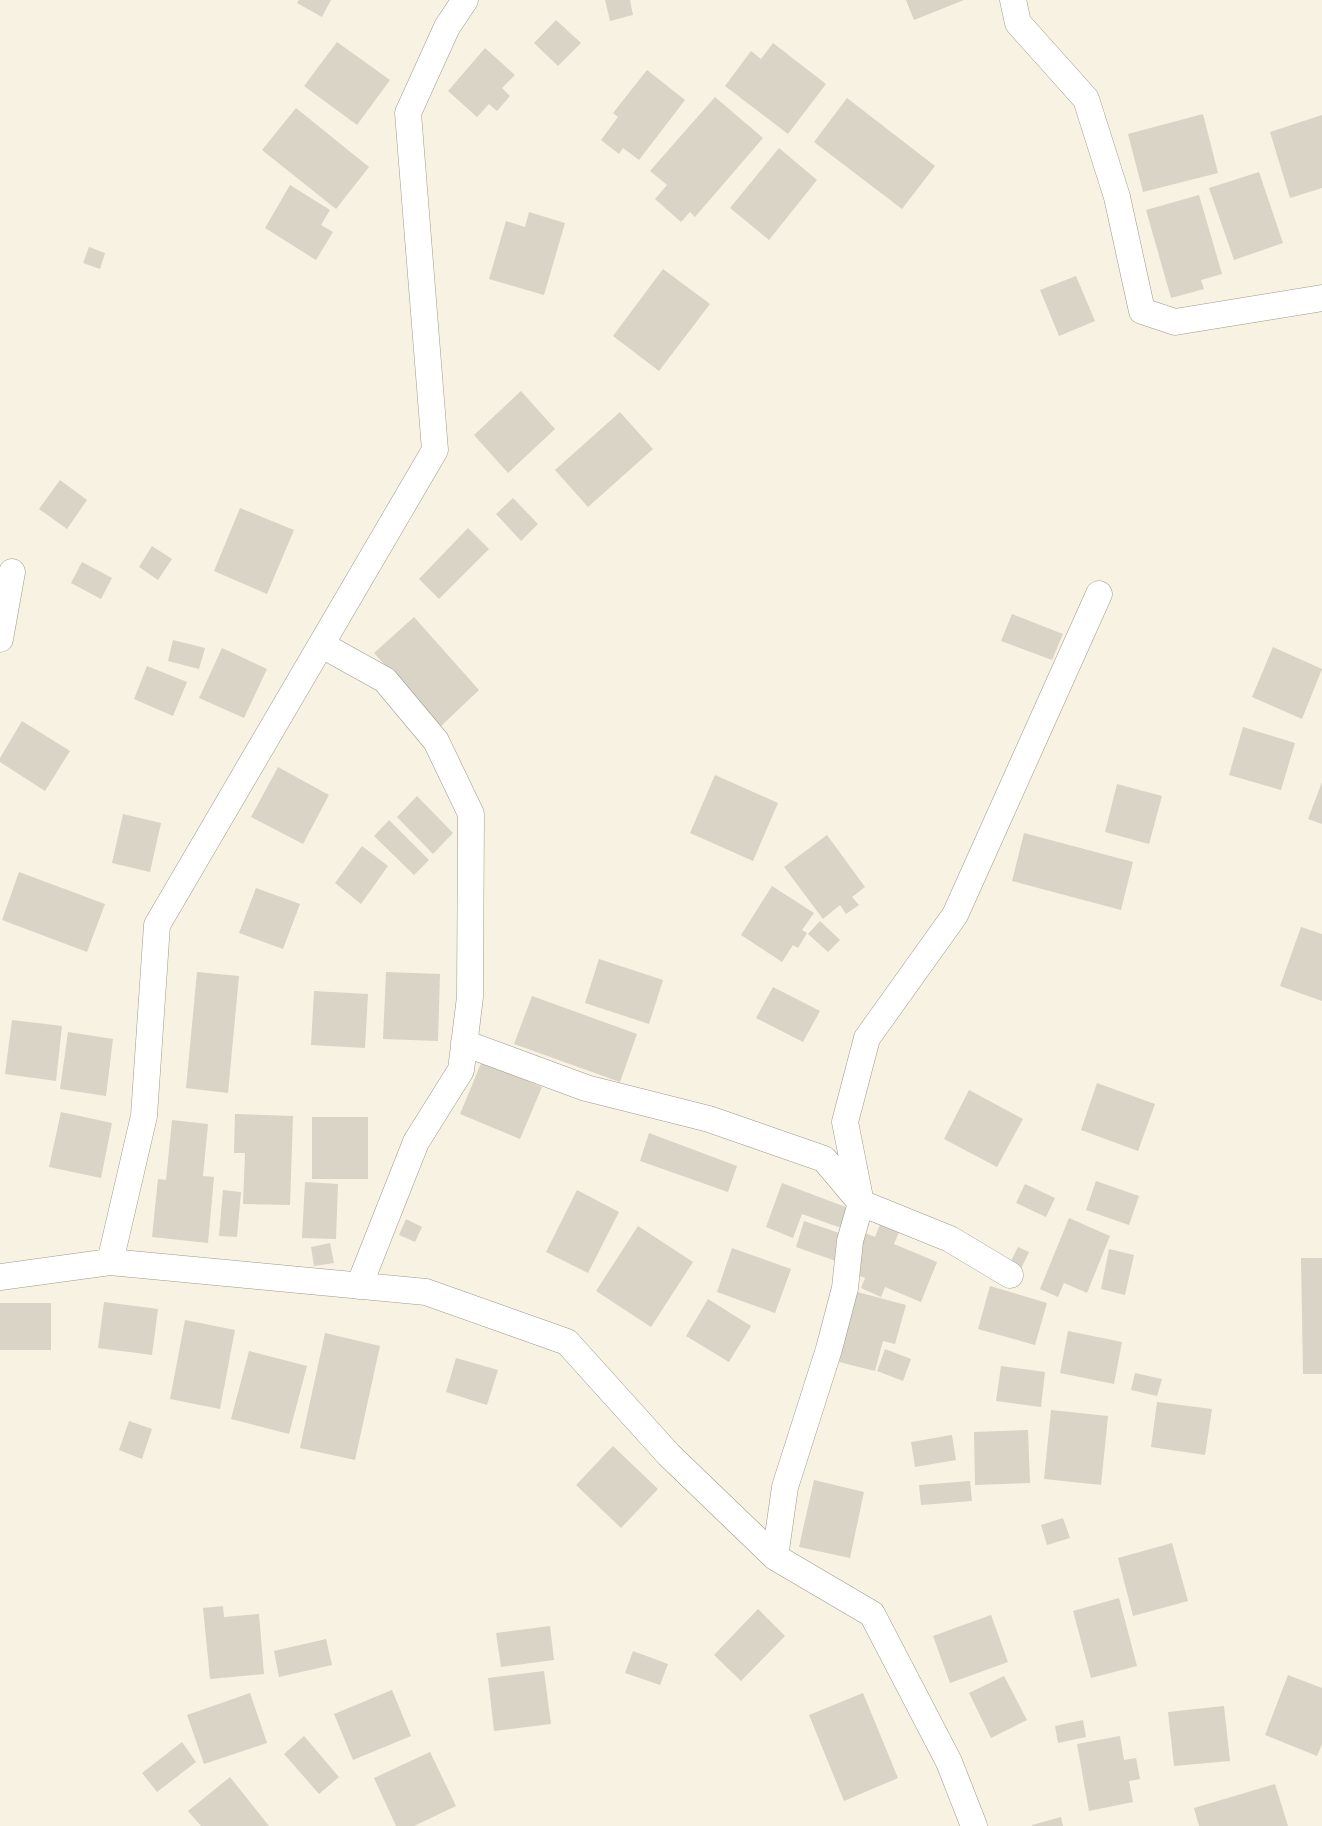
<!DOCTYPE html>
<html>
<head>
<meta charset="utf-8">
<style>
	body { margin:0 }
	canvas { display:block; background:#f7f2e2 }
</style>
</head>
<body>
<canvas width="1322" height="1826"></canvas>
<script>
const ctx = document.querySelector('canvas').getContext('2d');
ctx.lineJoin = 'round';
function paint(path, color) { ctx.fillStyle = color; ctx.fill(path, 'evenodd'); }
function stroke(path, color, width, dash) { ctx.strokeStyle = color; ctx.lineWidth = width; ctx.lineCap = dash ? 'butt' : 'round'; ctx.setLineDash(dash || []); ctx.stroke(path); }
paint(new Path2D(`
	M299,0H331L322,17L297,3Z
	M605,0H630L633,15L610,21Z
	M906,0H964L914,20Z
	M556,20L581,43L558,66L534,43Z
	M337,42L390,80L357,125L304,86Z
	M773,43L826,84L788,134L725,86L751,51L761,59Z
	M485,48L515,75L502,88L510,96L497,111L489,104L477,117L448,91Z
	M647,70L685,100L639,160L623,148L619,154L601,140L618,117L613,113Z
	M715,97L763,138L695,217L690,212L681,222L655,199L667,185L650,171Z
	M847,98L935,166L902,209L814,142Z
	M296,108L369,167L336,209L262,150Z
	M1203,114L1218,173L1143,192L1128,134Z
	M1322,115V188L1290,198L1270,132Z
	M779,148L817,180L769,240L730,208Z
	M1259,172L1283,243L1234,260L1209,188Z
	M290,185L330,210L321,225L333,232L316,260L265,228Z
	M1199,195L1222,274L1201,280L1204,289L1171,298L1146,210Z
	M529,212L565,223L544,295L489,279L506,221L525,227Z
	M89,247L105,253L100,269L83,263Z
	M663,269L710,304L659,371L613,336Z
	M1076,276L1095,321L1059,336L1040,290Z
	M521,391L555,429L508,473L474,435Z
	M620,412L653,449L588,507L555,470Z
	M60,480L87,500L67,529L39,509Z
	M513,498L538,524L521,541L496,514Z
	M240,508L294,530L267,594L214,571Z
	M468,528L489,549L439,599L419,579Z
	M152,546L172,559L158,580L139,567Z
	M82,562L112,578L101,599L71,583Z
	M1012,614L1063,634L1052,660L1001,641Z
	M414,617L479,690L440,727L374,653Z
	M173,640L205,648L199,669L168,661Z
	M1273,647L1322,669L1302,719L1252,697Z
	M222,648L267,669L244,718L199,698Z
	M147,666L187,682L173,716L134,699Z
	M22,721L70,751L45,791L0,762V758Z
	M1243,727L1295,743L1281,790L1229,775Z
	M278,767L329,795L303,844L251,817Z
	M715,775L778,803L753,861L690,833Z
	M1322,782V824L1308,819Z
	M1117,784L1162,796L1149,844L1105,832Z
	M417,796L453,833L433,854L397,817Z
	M123,814L161,823L150,872L112,863Z
	M389,820L429,860L414,875L374,836Z
	M1024,833L1133,862L1121,910L1012,881Z
	M827,835L865,887L852,897L859,905L846,914L840,905L823,919L784,867Z
	M362,846L388,866L361,904L335,883Z
	M19,872L105,904L87,952L2,920Z
	M772,886L814,913L802,930L807,933L798,948L793,945L782,962L741,935Z
	M256,888L300,904L283,949L239,933Z
	M820,921L840,940L828,952L808,934Z
	M1301,927L1322,934V1001L1280,986Z
	M599,959L663,980L649,1024L585,1003Z
	M197,972L239,976L228,1093L186,1088Z
	M386,972L440,974L438,1041L383,1039Z
	M773,987L820,1011L803,1042L756,1018Z
	M314,991L368,994L365,1048L311,1045Z
	M532,996L637,1034L620,1082L514,1044Z
	M12,1020L62,1026L56,1081L5,1074Z
	M68,1032L113,1039L106,1096L60,1089Z
	M482,1061L542,1087L520,1139L460,1114Z
	M1097,1083L1155,1104L1138,1151L1081,1130Z
	M969,1090L1023,1119L997,1167L944,1139Z
	M61,1112L112,1123L101,1178L49,1167Z
	M235,1114L293,1116L290,1205L243,1204L245,1153H234Z
	M312,1117H368V1179H312Z
	M172,1120L208,1124L203,1176L214,1177L208,1243L152,1237L158,1179L166,1180Z
	M649,1133L737,1166L728,1192L640,1161Z
	M1096,1181L1139,1196L1129,1225L1086,1210Z
	M305,1182L338,1184L336,1239L302,1238Z
	M782,1183L851,1209L844,1229L802,1214L793,1238L766,1227Z
	M1025,1184L1055,1198L1046,1217L1016,1203Z
	M223,1190L241,1192L237,1237L219,1236Z
	M577,1190L619,1212L588,1273L546,1252Z
	M1069,1218L1110,1236L1087,1293L1064,1283L1058,1297L1040,1289Z
	M406,1219L422,1227L415,1242L399,1235Z
	M804,1221L845,1235L836,1261L796,1247Z
	M881,1222L900,1230L894,1244L937,1262L921,1302L885,1287L881,1297L861,1288L865,1278L849,1272L865,1233L875,1237Z
	M638,1226L693,1262L651,1327L596,1291Z
	M330,1243L334,1263L314,1266L311,1247Z
	M1018,1247L1029,1252L1021,1269L1010,1263Z
	M732,1248L791,1269L775,1313L717,1292Z
	M1109,1249L1134,1255L1125,1295L1101,1289Z
	M1301,1258H1322V1374H1303Z
	M990,1286L1047,1303L1035,1345L978,1329Z
	M850,1290L906,1305L895,1344L883,1341L875,1371L839,1362L850,1316Z
	M708,1299L751,1326L729,1362L686,1336Z
	M104,1302L158,1309L152,1355L98,1348Z
	M0,1303H51V1350H0Z
	M185,1320L235,1330L220,1409L170,1399Z
	M1068,1331L1122,1342L1114,1384L1060,1373Z
	M325,1333L380,1346L355,1460L300,1448Z
	M885,1349L911,1359L903,1381L877,1371Z
	M249,1351L307,1366L289,1434L231,1419Z
	M456,1358L498,1370L487,1405L446,1392Z
	M1001,1366L1045,1372L1041,1407L996,1401Z
	M1135,1373L1162,1379L1157,1396L1131,1390Z
	M1157,1402L1212,1409L1205,1455L1151,1447Z
	M1051,1410L1108,1416L1101,1485L1044,1479Z
	M129,1421L152,1429L142,1459L119,1450Z
	M1028,1430L1030,1483L975,1485L974,1432Z
	M952,1435L956,1460L915,1467L911,1442Z
	M613,1446L658,1489L621,1528L576,1485Z
	M814,1480L864,1492L850,1558L799,1547Z
	M970,1481L972,1501L921,1505L919,1485Z
	M1063,1518L1070,1538L1047,1545L1041,1525Z
	M1172,1543L1188,1601L1133,1616L1118,1558Z
	M1119,1598L1137,1666L1091,1678L1073,1611Z
	M223,1606L224,1617L259,1614L264,1674L210,1679L203,1608Z
	M758,1609L785,1636L741,1681L714,1655Z
	M991,1615L1008,1662L950,1683L933,1636Z
	M550,1626L554,1660L501,1667L496,1633Z
	M326,1639L332,1665L279,1677L274,1651Z
	M633,1651L668,1664L660,1685L625,1673Z
	M544,1671L551,1724L494,1731L488,1678Z
	M1288,1675L1322,1688V1744L1317,1756L1265,1735Z
	M1004,1676L1027,1720L991,1738L969,1693Z
	M392,1690L411,1736L353,1760L334,1714Z
	M250,1693L267,1743L204,1764L187,1715Z
	M863,1693L898,1778L844,1801L809,1715Z
	M1224,1706L1230,1761L1174,1766L1168,1712Z
	M1083,1720L1086,1737L1058,1743L1055,1726Z
	M304,1736L339,1777L319,1794L284,1754Z
	M1120,1736L1124,1760L1136,1758L1140,1779L1129,1781L1133,1802L1089,1811L1077,1744Z
	M182,1742L196,1762L157,1792L142,1773Z
	M430,1752L456,1806L414,1826H396L374,1778Z
	M230,1777L269,1826H201L188,1811Z
	M1275,1784L1288,1826H1199L1194,1808Z
	M1061,1817L1063,1826H1032V1825Z`), '#d9d4c5');
const minor = new Path2D(`
	M1013,0L1018,23L1086,99L1117,197L1142,311L1175,322L1322,298
	M0,639L12,572
	M322,645L385,680L436,741L471,814L470,997L461,1070L416,1142L359,1286
	M464,1043L586,1088L709,1119L824,1159L861,1203L950,1239L1010,1275
	M110,1262L426,1292L567,1342L669,1455L775,1557L872,1614L949,1762L974,1826
	M0,1277L110,1262L144,1116L157,925L435,450L408,113L447,27L465,0
	M775,1557L785,1487L829,1349L845,1288L850,1241L861,1203L845,1122L867,1038L955,915L1099,594`);
stroke(minor, '#9f9a8c', 27);
stroke(minor, '#fff', 26);
</script>
</body>
</html>
